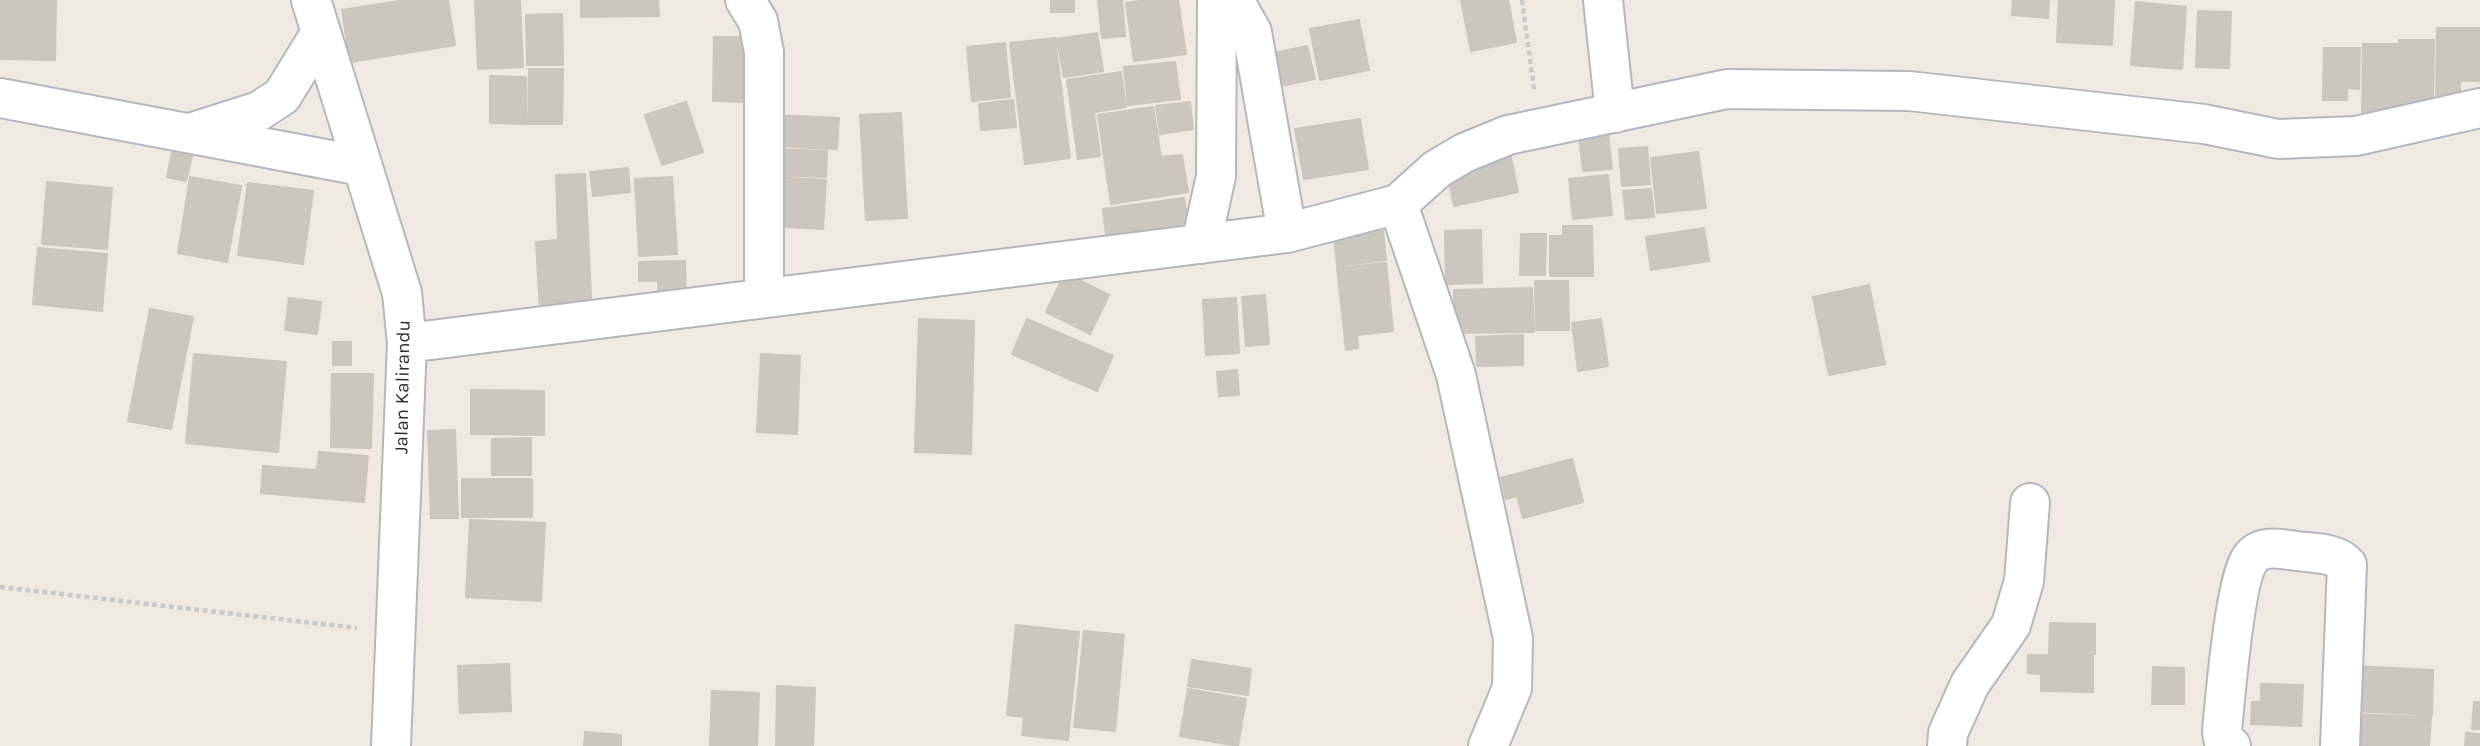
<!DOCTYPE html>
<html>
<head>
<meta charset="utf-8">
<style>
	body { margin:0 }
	canvas { display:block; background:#efe9e1 }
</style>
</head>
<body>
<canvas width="2480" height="746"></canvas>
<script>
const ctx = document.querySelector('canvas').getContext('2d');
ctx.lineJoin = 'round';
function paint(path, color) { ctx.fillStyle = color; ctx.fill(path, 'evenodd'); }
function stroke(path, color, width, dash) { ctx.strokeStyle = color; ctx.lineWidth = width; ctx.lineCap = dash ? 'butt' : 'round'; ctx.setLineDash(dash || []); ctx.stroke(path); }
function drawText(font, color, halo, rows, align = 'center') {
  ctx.font = font + ' Karla,sans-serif'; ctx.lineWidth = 6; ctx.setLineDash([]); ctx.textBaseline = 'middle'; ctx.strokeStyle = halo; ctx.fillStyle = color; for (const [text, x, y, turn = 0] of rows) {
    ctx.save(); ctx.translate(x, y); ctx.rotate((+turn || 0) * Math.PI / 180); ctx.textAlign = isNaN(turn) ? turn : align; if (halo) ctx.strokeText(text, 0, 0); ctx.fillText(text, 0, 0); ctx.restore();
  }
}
const building = new Path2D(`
	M0,0H56L55,60L0,59Z
	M406,0H448L455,45L350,62L342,10Z
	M475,0H520L523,67L478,69Z
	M581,0H658L659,16L581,17Z
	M1051,0H1074V12H1051Z
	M1098,0H1122L1125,36L1102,38Z
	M1146,0H1178L1186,54L1134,61L1126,3Z
	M1461,0H1508L1516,42L1471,51Z
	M2013,0H2049L2048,18L2012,15Z
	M2059,0H2114L2112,45L2057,42Z
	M2136,2L2186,7L2182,69L2131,65Z
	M2198,11L2231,12L2229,68L2196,67Z
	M562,14L563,65H527L526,15Z
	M1359,20L1369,70L1320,80L1310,29Z
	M2437,28H2480V81H2460V104H2436Z
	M1097,33L1103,71L1064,77L1057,39Z
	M714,37H754L753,102L713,101Z
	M1055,38L1070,158L1025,164L1010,43Z
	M2399,40H2434L2433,107H2399Z
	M1005,43L1010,97L972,101L967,47Z
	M2363,44H2397V120H2362Z
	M1307,46L1315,79L1280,86L1274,53Z
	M2324,48H2360L2359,89L2347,88V100H2323Z
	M1175,62L1180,99L1128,105L1124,67Z
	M529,69H563L562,124H528Z
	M1121,72L1126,107L1094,112L1100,156L1078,159L1067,80Z
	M490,76L526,77V124L490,123Z
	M1013,100L1016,127L981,130L979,104Z
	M686,102L703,152L662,165L645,115Z
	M1190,102L1193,129L1160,134L1156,106Z
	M1153,107L1161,157L1182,155L1188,192L1111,204L1098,115Z
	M901,113L907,218L866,220L860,115Z
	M772,115L839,118L837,149L771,146Z
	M1360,119L1368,169L1304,179L1295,129Z
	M1608,133L1612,169L1583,171L1579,136Z
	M1647,147L1650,184L1622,186L1619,149Z
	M770,149L827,151L826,177L769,175Z
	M1698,152L1706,208L1657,213L1651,158Z
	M172,153L192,156L186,181L167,177Z
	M1510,153L1518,192L1454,206L1446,167Z
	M628,168L630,192L593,196L590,172Z
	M585,174L592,317L540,310L536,242L558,240L556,175Z
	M1608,175L1612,215L1573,219L1569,179Z
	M190,177L241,186L227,262L178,253Z
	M672,177L677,254L639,256L635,179Z
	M770,177L826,180L823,229L767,226Z
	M47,182L112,188L107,249L42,244Z
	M248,183L313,191L303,264L238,255Z
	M1651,189L1654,217L1626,219L1623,191Z
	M1184,198L1188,224L1106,235L1103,209Z
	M1563,226H1592L1593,276H1550V236H1563Z
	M1704,228L1709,261L1651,270L1646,237Z
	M1481,230L1482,283L1446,284L1445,231Z
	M1383,231L1386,260L1337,266L1334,237Z
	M1521,234H1546L1545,275H1520Z
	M38,248L107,254L102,311L33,304Z
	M685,261L686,306L659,307L658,281H639V262Z
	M1386,263L1393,331L1357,335L1358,348L1346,350L1337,268Z
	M1065,273L1109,295L1090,334L1046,312Z
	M1535,281H1568L1569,330H1536Z
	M1869,285L1885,364L1829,375L1813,297Z
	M1532,288L1534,332L1455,333L1454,290Z
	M1265,295L1269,344L1246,346L1242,297Z
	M289,298L321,302L317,334L285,330Z
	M1236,298L1239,353L1206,355L1203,300Z
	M150,309L193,317L171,429L128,421Z
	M919,319L974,321L971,454L915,452Z
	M1027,319L1113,356L1097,391L1012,354Z
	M1601,319L1608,366L1578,371L1572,323Z
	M1523,335V365L1477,366L1476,337Z
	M333,342H351V365H333Z
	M194,354L286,362L278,452L186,443Z
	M761,354L800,356L797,434L757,432Z
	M1237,370L1239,395L1219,396L1217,372Z
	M332,374H373L371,448L331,447Z
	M471,390L544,391V435L471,434Z
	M455,430L458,518H431L428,431Z
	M531,438V475H492V439Z
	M319,452L368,456L364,502L261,493L263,466L317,470Z
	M1572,459L1583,502L1523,518L1517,496L1506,499L1501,478Z
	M462,479H532V517H462Z
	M470,520L545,523L541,601L466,597Z
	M2050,623L2095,624V654L2049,653Z
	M1016,625L1079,632L1068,740L1022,735L1024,717L1007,715Z
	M1084,631L1124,635L1115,731L1074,727Z
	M2028,655H2093V692L2041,691V674L2028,673Z
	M1192,660L1251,669L1248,695L1188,686Z
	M509,664L511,711L460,713L458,666Z
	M2355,666L2433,670L2432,715L2353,711Z
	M2153,667L2184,668V704H2152Z
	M2261,684L2303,685L2301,726L2251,724L2252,702H2261Z
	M777,686L815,688L813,746H776Z
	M1188,689L1246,699L1238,746L1180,736Z
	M712,691L759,693L757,746H710Z
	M2474,702H2480V729H2472Z
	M2352,714L2431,717L2429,746H2359Z
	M585,732L621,735V746H584Z
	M2466,733L2480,734V746H2465Z`);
paint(building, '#cbc7bf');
stroke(building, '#cbc5ba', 2);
const minor = new Path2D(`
	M311,0L402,293L407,343L391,746
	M745,0L758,21L764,52V298
	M1234,0L1252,32L1287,233
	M1603,0L1615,113
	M0,98L362,166
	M193,132L259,111L282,96L320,34
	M1398,204L1456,375L1513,638L1512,688L1488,746
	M1201,244L1216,176L1217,0
	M407,343L1287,233L1398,204L1437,169L1464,153L1508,135L1727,89L1909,91L2204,124L2278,139L2356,136L2480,108
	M1947,746L1948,733L1970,684L2011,625L2024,581L2030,503
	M2231,746L2224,743L2222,731C2225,700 2235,577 2251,558C2261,544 2282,549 2296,551C2311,553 2336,552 2347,565L2340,746`);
stroke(minor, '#b4b7c1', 42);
stroke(new Path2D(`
	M1522,0L1534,89
	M0,587L357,628`), '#c9c9c9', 4.5, [5, 3.5]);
stroke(minor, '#fff', 38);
drawText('19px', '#2e2e2e', '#fff', [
	["Jalan Kalirandu",403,387,-89]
]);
</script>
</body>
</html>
